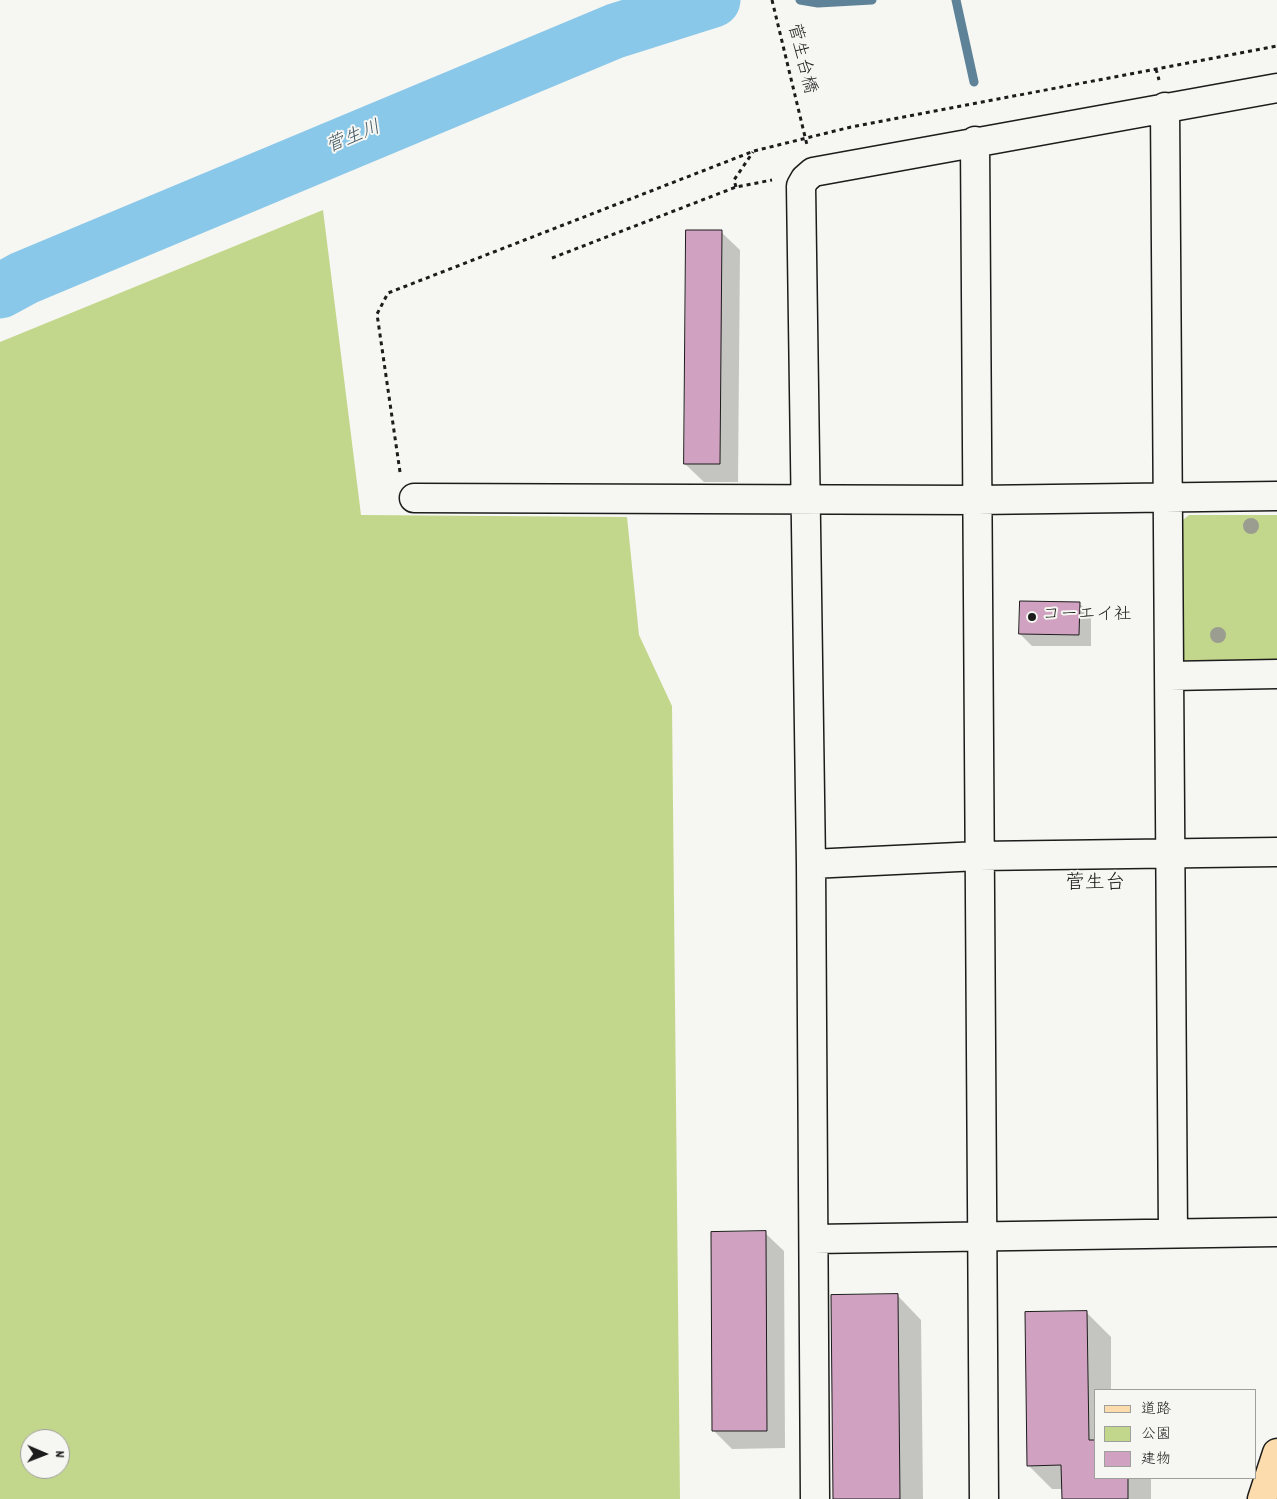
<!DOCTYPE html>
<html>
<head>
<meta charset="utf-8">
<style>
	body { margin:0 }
	#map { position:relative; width:1277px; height:1499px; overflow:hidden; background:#f6f6f2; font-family:Dekko,"Klee One",sans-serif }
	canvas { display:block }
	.legend { position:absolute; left:1094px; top:1389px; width:162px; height:90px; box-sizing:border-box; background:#f6f6f2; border:1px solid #9f9f9c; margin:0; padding:6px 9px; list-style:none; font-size:15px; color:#1c1c1c }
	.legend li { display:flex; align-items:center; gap:10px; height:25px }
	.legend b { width:25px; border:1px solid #9f9f9c }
	.north { position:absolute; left:20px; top:1429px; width:50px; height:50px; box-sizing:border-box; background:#f6f6f2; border:1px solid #9f9f9c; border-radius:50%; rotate:91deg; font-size:14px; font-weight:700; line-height:20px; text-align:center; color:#1c1c1c }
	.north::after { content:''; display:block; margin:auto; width:18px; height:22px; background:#1c1c1c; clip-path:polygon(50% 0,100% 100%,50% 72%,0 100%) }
</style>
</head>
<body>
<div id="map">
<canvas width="1277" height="1499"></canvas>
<ul class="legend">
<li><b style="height:6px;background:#fcdcac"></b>道路</li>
<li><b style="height:14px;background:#c3d78c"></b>公園</li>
<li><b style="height:14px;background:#d0a1c0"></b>建物</li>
</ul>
<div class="north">N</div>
</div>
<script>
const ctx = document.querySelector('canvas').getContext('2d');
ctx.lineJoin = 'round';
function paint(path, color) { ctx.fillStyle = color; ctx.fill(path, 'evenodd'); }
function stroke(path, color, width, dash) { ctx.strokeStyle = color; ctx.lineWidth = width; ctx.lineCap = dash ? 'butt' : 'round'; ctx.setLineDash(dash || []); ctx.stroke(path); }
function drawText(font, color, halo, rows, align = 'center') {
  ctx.font = font + ' Dekko,"Klee One",sans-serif'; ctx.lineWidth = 4; ctx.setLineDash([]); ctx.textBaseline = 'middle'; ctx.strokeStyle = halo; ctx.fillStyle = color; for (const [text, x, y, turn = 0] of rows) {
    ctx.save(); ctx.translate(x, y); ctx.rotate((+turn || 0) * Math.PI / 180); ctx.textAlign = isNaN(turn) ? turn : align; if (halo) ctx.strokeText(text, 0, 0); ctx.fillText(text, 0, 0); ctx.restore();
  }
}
paint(new Path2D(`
	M323,210L361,515L627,517L639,635L672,706L680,1499H0V342ZM30,1439H60V1469H30Z
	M1189,515H1277V666L1187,667L1179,656V523Z`), '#c3d78c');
paint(new Path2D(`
	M721,232L740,250L738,482H704L685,464Z
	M1079,603L1091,615V646H1032L1020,634Z
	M765,1233L784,1251L785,1448L732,1449L713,1430Z
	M898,1296L921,1320L923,1499H834Z
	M1087,1313L1111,1337V1390H1096V1478H1151V1499H1063V1489H1052L1028,1465Z`), '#0003');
stroke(new Path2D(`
	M800,0L818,3L872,0
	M956,0L974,82`), '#5e8398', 9);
stroke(new Path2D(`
	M0,291L24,278L615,31L713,0`), '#8ac8ea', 55);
const building = new Path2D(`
	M686,230H722L720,464H684Z
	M1020,601L1080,602L1079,635L1019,634Z
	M766,1231L767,1431H712L711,1232Z
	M898,1294L900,1499H833L831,1295Z
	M1087,1311L1089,1440H1096V1478H1128V1499H1062L1061,1465L1027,1466L1025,1312Z`);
paint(building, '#d0a1c0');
stroke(building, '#1c1c1c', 1);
const minor = new Path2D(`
	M1165,107L1173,1233
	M975,141L984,1499
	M414,498L977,500L1277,496
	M1170,676L1277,674
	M811,864L979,856L1277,852
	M814,1239L1277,1232
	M815,1499L811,864L801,186L805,179L813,172L1277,88`);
const major = new Path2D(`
	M1262,1499L1277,1453`);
stroke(minor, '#1c1c1c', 31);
stroke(major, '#1c1c1c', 31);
stroke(new Path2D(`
	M772,0L807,145
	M1156,69L1159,80
	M736,187L734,180L753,152
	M552,258L736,187L772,180
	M400,472L377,314L388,293L754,151L851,127L1277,46`), '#1c1c1c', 3, [4, 4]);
stroke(minor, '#f6f6f2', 28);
stroke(major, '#fcdcac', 28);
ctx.fillStyle = '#9a9d8f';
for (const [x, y] of [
	[1251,526],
	[1218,635]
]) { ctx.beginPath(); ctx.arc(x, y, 8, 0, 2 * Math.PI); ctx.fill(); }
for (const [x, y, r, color] of [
	[1032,617,5,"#1c1c1c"]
]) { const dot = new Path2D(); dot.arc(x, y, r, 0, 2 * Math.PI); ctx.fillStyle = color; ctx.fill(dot); stroke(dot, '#f6f6f2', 2); }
drawText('18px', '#1c1c1c', '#f6f6f2', [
	["菅生台橋",800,59,76]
]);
drawText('18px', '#1c1c1c', '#f6f6f2', [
	["コーエイ社",1042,617]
], 'left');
drawText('italic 19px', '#425864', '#f6f6f2', [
	["菅生川",354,139,-22]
]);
drawText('20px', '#1c1c1c', '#f6f6f2', [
	["菅生台",1095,885]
]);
</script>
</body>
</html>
